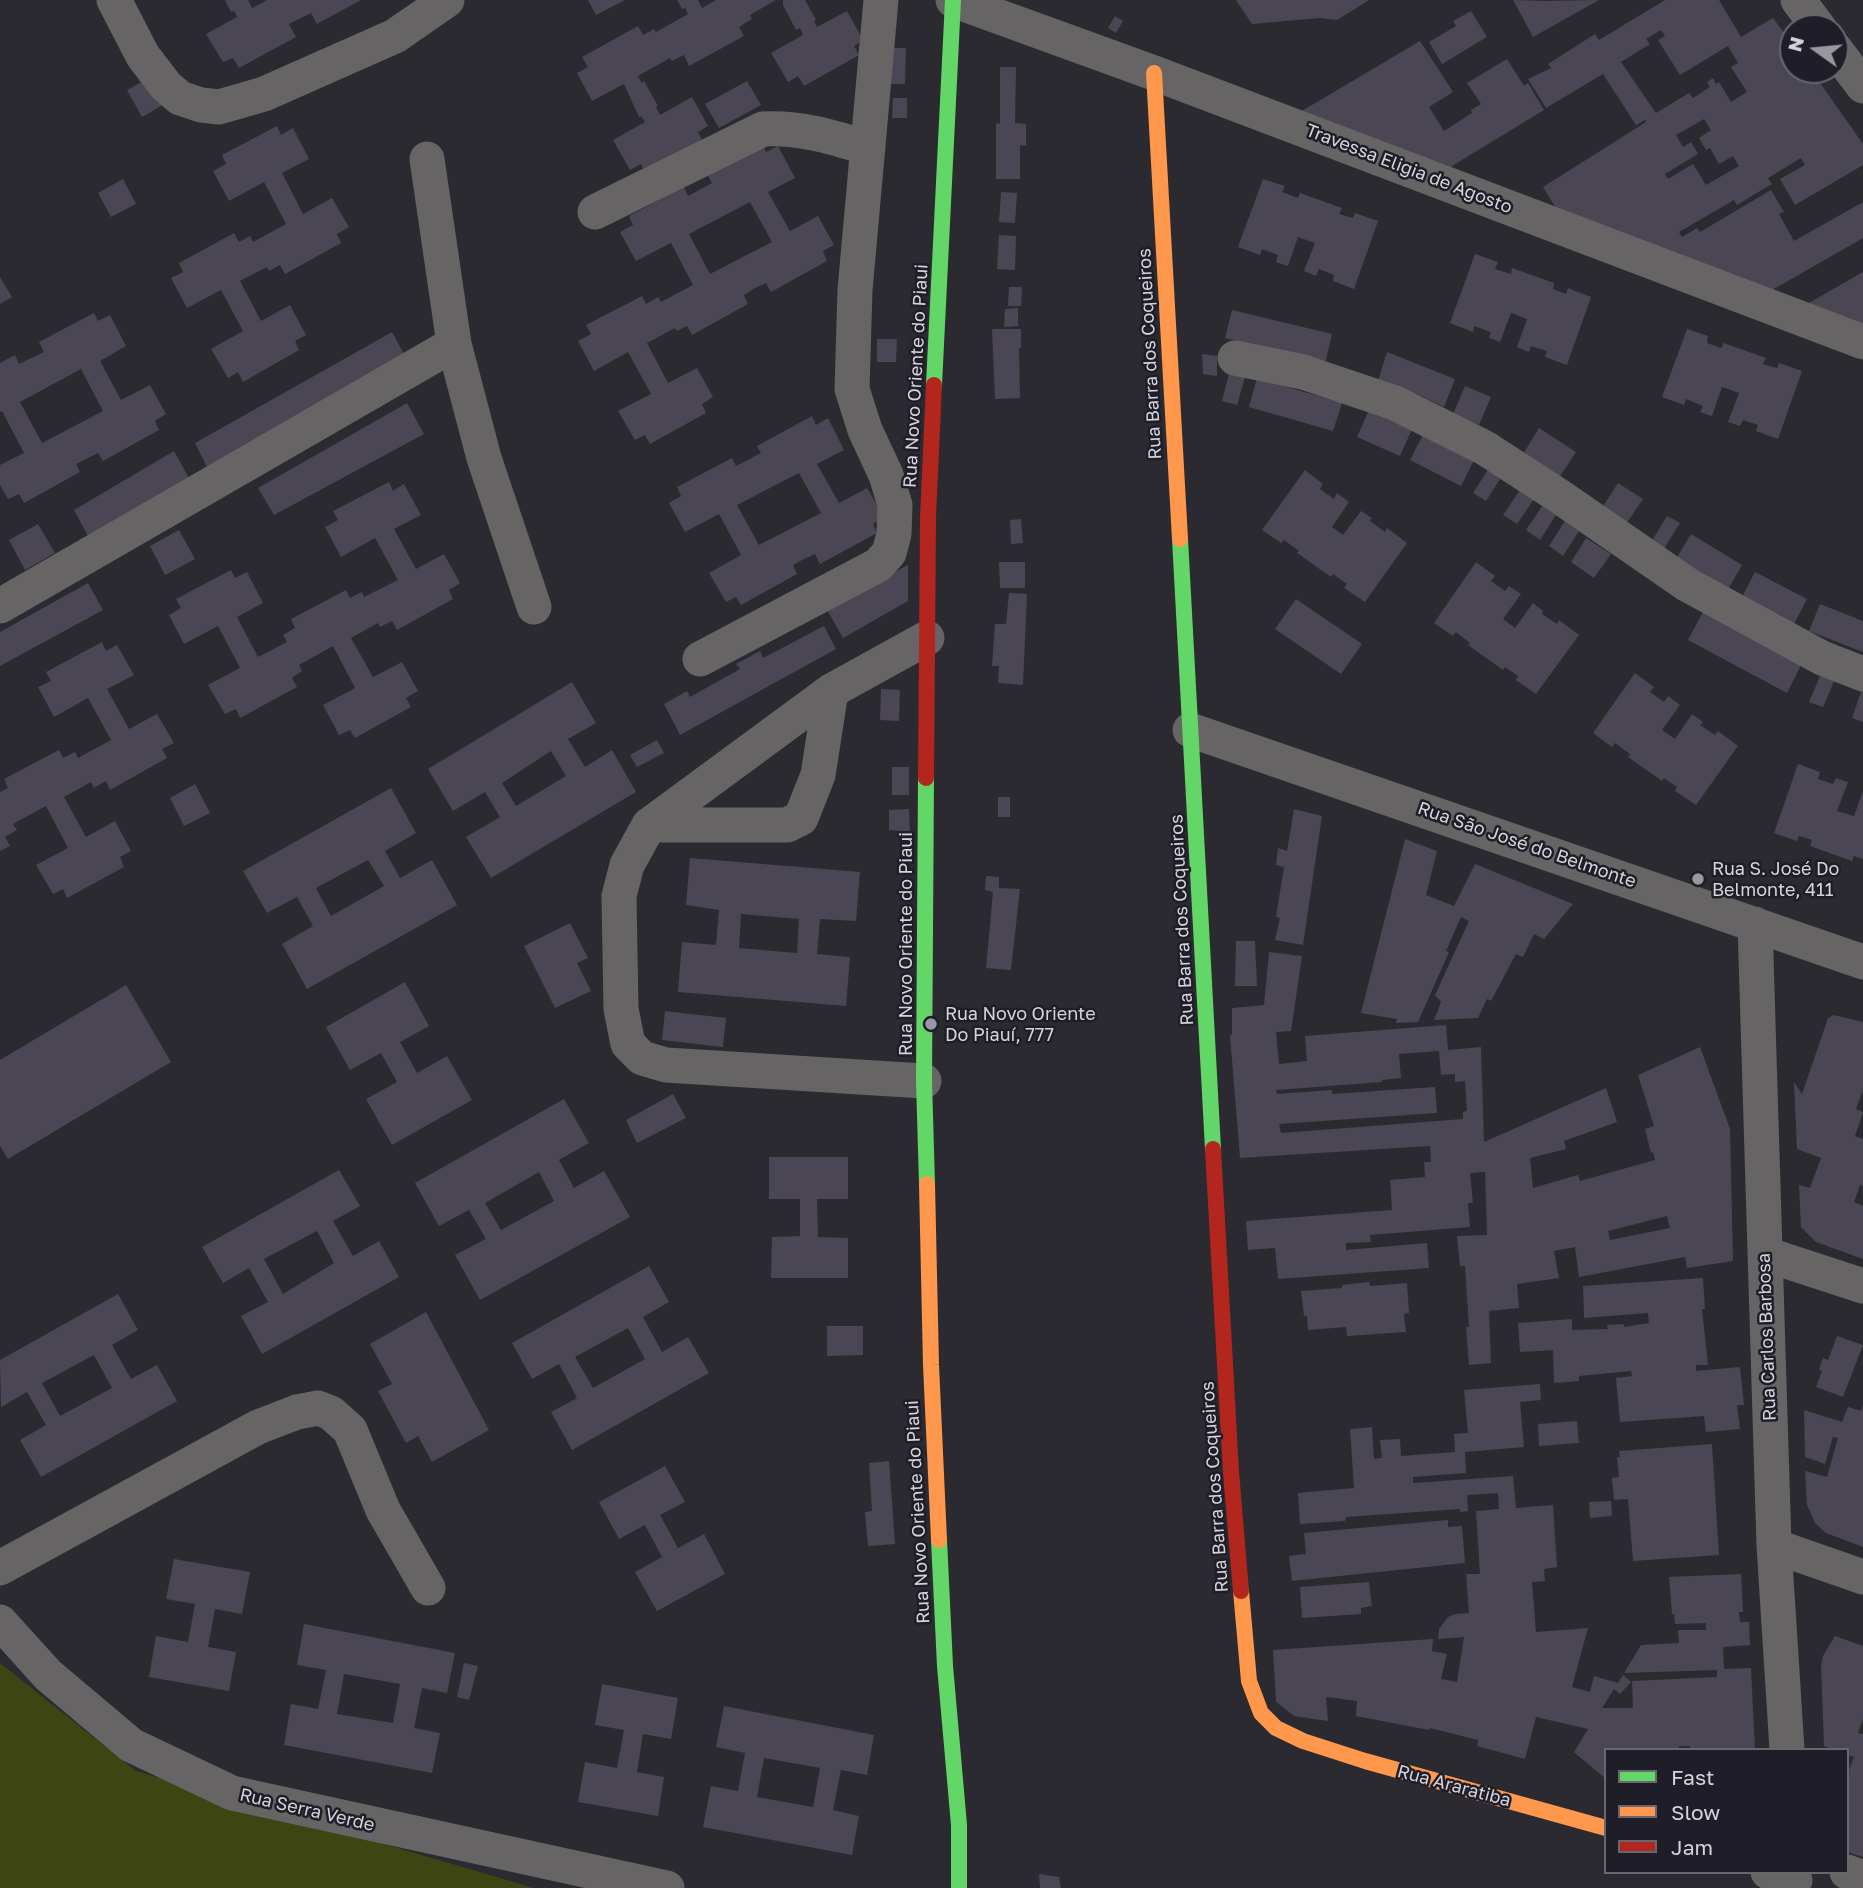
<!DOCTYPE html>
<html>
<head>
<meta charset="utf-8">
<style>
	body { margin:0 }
	#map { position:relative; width:1863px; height:1888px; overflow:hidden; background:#2b2a30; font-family:"Golos Text",sans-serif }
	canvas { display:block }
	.legend { position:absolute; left:1604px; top:1748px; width:245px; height:126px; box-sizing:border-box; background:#1f1e28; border:2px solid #686770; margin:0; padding:9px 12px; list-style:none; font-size:21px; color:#d5d4db }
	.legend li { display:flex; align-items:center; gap:14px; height:35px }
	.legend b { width:35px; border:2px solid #686770 }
	.north { position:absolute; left:1779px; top:14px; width:70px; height:70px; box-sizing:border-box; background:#1f1e28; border:2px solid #686770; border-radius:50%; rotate:285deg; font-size:19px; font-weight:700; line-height:28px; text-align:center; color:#d5d4db }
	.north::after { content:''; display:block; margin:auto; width:24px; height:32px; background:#9a989f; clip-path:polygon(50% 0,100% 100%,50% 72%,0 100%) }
</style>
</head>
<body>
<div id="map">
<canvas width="1863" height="1888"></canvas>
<ul class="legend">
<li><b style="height:9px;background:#63d668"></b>Fast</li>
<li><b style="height:9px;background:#ff974d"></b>Slow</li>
<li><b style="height:9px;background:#b3261e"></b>Jam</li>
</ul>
<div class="north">N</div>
</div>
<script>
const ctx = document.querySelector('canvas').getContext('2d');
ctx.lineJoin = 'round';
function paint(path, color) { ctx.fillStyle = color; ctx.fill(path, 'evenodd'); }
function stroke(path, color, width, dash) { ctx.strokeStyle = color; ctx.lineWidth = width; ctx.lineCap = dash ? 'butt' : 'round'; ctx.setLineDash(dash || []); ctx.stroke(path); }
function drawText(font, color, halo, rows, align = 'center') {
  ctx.font = font + ' "Golos Text",sans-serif'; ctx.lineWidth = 5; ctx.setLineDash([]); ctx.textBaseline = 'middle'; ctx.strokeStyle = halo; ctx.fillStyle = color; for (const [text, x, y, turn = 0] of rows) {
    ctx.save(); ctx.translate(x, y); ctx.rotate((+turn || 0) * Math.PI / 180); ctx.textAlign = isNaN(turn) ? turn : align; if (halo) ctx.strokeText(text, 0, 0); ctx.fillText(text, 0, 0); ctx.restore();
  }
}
paint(new Path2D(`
	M0,1663L136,1771L534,1888H0Z`), '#3d4512');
paint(new Path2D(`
	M225,0H248L252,8L267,0H361L317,24L311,13L289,24L296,37L239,68L233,58L223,62L206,34L237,17L234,11L231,12Z
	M588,0H625L596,15Z
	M677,0H698L702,8L716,0H776L750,15L752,19L739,27L744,36L689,66L684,55L672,61L670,58L638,76L642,83L644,81L658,106L656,107L660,115L692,97L708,126L698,132L703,142L646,174L641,164L630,170L613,140L645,122L641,116L639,117L624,84L592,101L577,73L588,67L582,57L638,26L643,35L654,29L656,32L688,14L685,8L682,9Z
	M783,0H805L816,20L814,21L817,27L847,11L863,40L854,46L859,55L804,86L798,76L788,82L771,53L803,35L800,28L796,30L783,5Z
	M1236,0H1369L1337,20L1320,18L1252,24Z
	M1513,0L1546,1L1599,0L1533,37Z
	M1665,0H1719L1741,37L1773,18L1793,45V70H1811L1863,144V165L1795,205L1780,179L1805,165L1801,158L1768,178L1772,184L1755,194L1737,205L1734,200L1679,232L1682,237L1697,228L1700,232L1771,190L1784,212L1779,214L1794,241L1863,202V238L1767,293L1556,208L1543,187L1646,122L1645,120L1636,125L1603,74L1546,108L1528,79L1551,68L1548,64L1595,34L1599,40ZM1661,30L1665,36L1658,40L1680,75L1728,46L1738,63L1731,67L1747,92L1731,102L1719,82L1716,84L1713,78L1707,82L1710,87L1693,98L1689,93L1656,113L1621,62L1650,44L1646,39ZM1704,119L1711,130L1699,138L1706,150L1710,148L1719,164L1733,156L1739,166L1706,185L1693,164L1668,179L1665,174L1698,154L1691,142L1683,147L1676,135Z
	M1471,11L1487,37L1442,64L1429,42L1456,26L1453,21Z
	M1115,16L1123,21L1116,33L1108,28Z
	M1420,41L1453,92L1429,107L1444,131L1472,113L1471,110L1481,104L1467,83L1507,59L1524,86L1528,83L1544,110L1439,174L1290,118Z
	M886,48H906L905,84H886Z
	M1000,67H1016L1015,123L1026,124V146L1020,145V179H996V123L1000,124Z
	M154,75L168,102L142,117L127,90Z
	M747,81L761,105L719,128L705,104Z
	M893,98H907V118H892Z
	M277,126L281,135L293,128L309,159L282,173L303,214L332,198L349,227L337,234L341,243L285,274L280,265L269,271L267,267L240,281L261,321L290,305L306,335L295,341L299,350L243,382L238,372L228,378L211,349L243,331L221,290L187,308L171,278L183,272L179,263L234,233L239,242L250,236L253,242L286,224L264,182L229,201L213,171L226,164L222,155Z
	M762,144L766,152L778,146L795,178L768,192L790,231L818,216L834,245L823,251L827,261L771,292L766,283L755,288L744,295L748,304L692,335L687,326L677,331L675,328L647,343L668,383L697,368L713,397L702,404L706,413L650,444L645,435L635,440L618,411L651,394L628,352L594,371L578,341L591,334L586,325L642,296L646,304L658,297L661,302L693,285L671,243L636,261L620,232L633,225L629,216L684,187L688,196L712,183L707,174ZM750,202L772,242L710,274L689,234Z
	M123,179L136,204L111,217L98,193Z
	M1263,179L1285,186L1282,192L1298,198L1300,193L1342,208L1339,214L1353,218L1355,213L1378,221L1354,289L1333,281L1334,275L1319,269L1316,276L1304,271L1315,243L1298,237L1288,266L1276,262L1278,255L1262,249L1260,255L1238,247Z
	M1001,192L1017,193L1015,223L999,222Z
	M999,235L1016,236L1015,270L997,269Z
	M1475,254L1498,262L1495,269L1511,274L1512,268L1554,283L1553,289L1566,294L1568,288L1591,297L1567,365L1545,357L1547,351L1531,346L1529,352L1517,347L1527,319L1511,313L1500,342L1489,338L1491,332L1474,326L1473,332L1450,323Z
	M1863,272V330L1802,307Z
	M0,277L12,297L0,304Z
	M1009,287H1022L1021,306H1008Z
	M1018,308V326L1004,327L1005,309Z
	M1232,310L1332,334L1325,363L1225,338Z
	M94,313L98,321L110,315L126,346L100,361L121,400L150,385L166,414L155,421L159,430L103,461L98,453L76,464L80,472L24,503L19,494L8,499L0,485V465L24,453L2,411L0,412V363L15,355L19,364L44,352L39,342ZM81,369L103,411L42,443L20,402Z
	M992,329H1021V348H1019L1020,398L995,399Z
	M1687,329L1708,336L1707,343L1721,348L1724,343L1766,358L1763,364L1777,368L1779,363L1802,371L1778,439L1756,431L1758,425L1743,420L1740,426L1728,422L1739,393L1722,387L1712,416L1700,412L1703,406L1686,399L1684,405L1662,397Z
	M392,332L406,358L207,467L195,443Z
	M877,339H897L896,362H877Z
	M1387,352L1455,379L1444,407L1417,394L1378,381Z
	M1202,354L1217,356V376L1203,374Z
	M1229,374L1245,377L1237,405L1222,401Z
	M1257,378L1342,403L1333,431L1249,407Z
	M1465,386L1491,397L1479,425L1453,414Z
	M407,403L424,434L274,515L258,488Z
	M1369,410L1412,429L1400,456L1357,437Z
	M812,416L816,425L828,418L844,450L817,464L839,503L867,488L884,517L873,524L877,533L820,564L815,554L804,559L793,565L797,574L741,605L736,597L726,602L709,573L741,555L719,514L685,532L669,503L681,496L677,487L732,458L736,466L761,453L757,446ZM799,473L821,513L759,545L737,505Z
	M1539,428L1576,452L1559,478L1523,454Z
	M1424,433L1474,460L1461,486L1410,460Z
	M174,451L190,480L88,536L74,510Z
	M1489,468L1502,476L1486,501L1473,493Z
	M1305,470L1323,484L1320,489L1334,499L1337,493L1349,502L1332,527L1343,535L1361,511L1372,518L1370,521L1385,532L1387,528L1407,543L1365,602L1344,588L1347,584L1333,574L1331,577L1297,553L1299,551L1284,540L1281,543L1262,530Z
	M389,482L393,491L404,484L421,515L394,529L416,569L444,554L460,583L449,590L453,599L397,630L392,621L380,627L378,623L351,638L373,677L402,662L418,691L406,698L411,707L355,738L350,730L339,735L323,705L355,688L333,646L299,665L302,671L292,678L297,687L240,718L236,709L225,714L208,685L240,668L218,626L184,644L169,615L181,608L176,599L231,570L235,578L247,572L263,603L237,617L258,657L287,642L283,635L295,628L291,619L346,590L350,598L362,592L364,597L398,580L375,538L341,557L325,527L338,520L333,511Z
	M1618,483L1643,499L1626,524L1602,508Z
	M1520,490L1534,499L1517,524L1503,515Z
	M1543,505L1556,515L1540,540L1526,530Z
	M1667,516L1680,523L1662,552L1650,544Z
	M1021,519L1023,543L1011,544L1010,520Z
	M1565,521L1579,531L1563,556L1549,546Z
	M38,524L55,553L25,570L9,540Z
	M179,530L195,559L165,575L150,546Z
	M1691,534L1742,565L1727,591L1676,559Z
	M1586,538L1611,554L1594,578L1571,562Z
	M999,562H1025V588H1000Z
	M1476,562L1495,576L1491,581L1505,591L1509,586L1521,594L1503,619L1515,628L1533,603L1543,611L1542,614L1557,624L1559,620L1579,635L1536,694L1516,680L1518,676L1505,667L1503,670L1468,645L1470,643L1456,632L1453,636L1434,623Z
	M908,565V601L843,638L826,608Z
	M1755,572L1807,599L1793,626L1741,599Z
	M88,583L103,610L0,666V632Z
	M1009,593L1027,594L1023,685L998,683L999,666H992L995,624H1006Z
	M1296,599L1362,644L1341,674L1275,629Z
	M1820,604L1863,621V652L1809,631Z
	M1703,612L1801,665L1787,693L1688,640Z
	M824,626L836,649L680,735L664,704L687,691L690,697L740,669L736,664L760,651L763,658Z
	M102,642L106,651L117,645L134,675L107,689L129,729L157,714L174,743L162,749L167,758L110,790L106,781L94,788L91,782L64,797L86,837L115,821L131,851L120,857L124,867L67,898L63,889L53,894L36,865L68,848L46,806L13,824L17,830L5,837L10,846L0,851V792L8,788L4,779L59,750L63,758L75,752L78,758L111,740L88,698L54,717L38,687L51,681L46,672Z
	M1635,673L1654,687L1650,692L1664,702L1668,696L1680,705L1662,730L1675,739L1692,714L1703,722L1700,725L1715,735L1718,731L1738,746L1696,805L1675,791L1677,787L1664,778L1662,781L1628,757L1630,754L1615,743L1612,747L1593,733Z
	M1821,674L1835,679L1823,707L1809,702Z
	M572,682L596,723L568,739L585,767L612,750L636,792L491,878L466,837L500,817L485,792L453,811L428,769ZM551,751L566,776L516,806L502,783Z
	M1863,686V722L1852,718Z
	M881,689L900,690L899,721L880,720Z
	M657,740L664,753L637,767L630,755Z
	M1798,764L1820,772L1818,779L1833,784L1836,778L1848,782L1837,811L1854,816L1863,791V859L1854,856L1852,861L1810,846L1812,840L1799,836L1797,841L1774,833Z
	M892,767H909V795H892Z
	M195,784L210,813L184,826L170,798Z
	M391,788L416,833L385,851L400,878L432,860L457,905L307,989L282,944L313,926L297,897L267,913L243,871ZM368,860L384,886L331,916L316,888Z
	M998,797H1010V817H998Z
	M909,809L910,832L889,830V810Z
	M1294,809L1322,816L1303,945L1275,940L1280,918L1276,917L1284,867L1276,865L1278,848L1287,851Z
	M1405,839L1437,851L1426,895L1454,906L1475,864L1573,904L1544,939L1534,934L1523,957L1516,954L1491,1001L1487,999L1478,1018L1434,1020L1441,1002L1435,995L1469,921L1461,917L1446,951L1449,952L1418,1022L1396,1023L1397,1019L1361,1013Z
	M690,858L860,872L856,921L820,919L817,954L850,957L846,1006L678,992L682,942L716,945L719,910L686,905ZM741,914L799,919L797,953L739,948Z
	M986,876L999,877V888L1020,889L1011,970L986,968L993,892L985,890Z
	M570,923L588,958L577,963L591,991L555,1008L524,946Z
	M1236,941H1255L1257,986H1235Z
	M1269,952L1302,956L1291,1031L1276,1032L1279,1064L1307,1061L1305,1036L1446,1025L1448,1050L1481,1047L1484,1142L1606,1088L1617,1122L1564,1141L1566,1149L1530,1158L1533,1188L1578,1175L1580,1181L1655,1160L1653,1152L1651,1153L1645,1129L1654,1126L1638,1075L1700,1047L1730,1129L1733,1261L1687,1268L1685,1257L1579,1277L1575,1247L1554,1251L1559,1278L1517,1284L1519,1308L1489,1311L1491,1363L1469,1365L1466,1327H1469L1465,1266H1460L1457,1236L1487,1235L1485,1172L1470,1173L1473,1203H1468L1470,1227L1370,1235L1371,1242L1346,1243V1250L1427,1243L1429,1268L1278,1279L1275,1248L1248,1250L1246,1221L1392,1210L1390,1180L1425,1177L1424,1162H1431L1430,1146L1240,1158L1230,1035H1232V1008L1264,1005ZM1439,1051L1441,1075L1455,1074V1082L1465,1081L1467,1111L1463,1112V1119L1281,1133L1279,1124L1437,1113L1435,1087L1332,1094V1090L1277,1094L1276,1090L1382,1082V1080L1401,1078L1399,1054ZM1667,1216L1670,1228L1610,1240L1608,1231Z
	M405,982L429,1026L400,1042L417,1073L447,1056L472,1100L392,1145L366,1099L397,1082L381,1053L350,1070L326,1027Z
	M126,985L171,1062L8,1159L0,1146V1060Z
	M665,1011L726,1018L723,1047L662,1040Z
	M1834,1015L1863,1022V1090L1856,1109L1863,1112L1855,1136L1863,1139V1186L1860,1185L1854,1202L1863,1206V1259L1816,1242L1801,1227L1799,1185L1810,1188L1821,1158L1797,1149L1794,1082L1802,1094L1828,1018Z
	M673,1094L686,1118L637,1143L626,1120Z
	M564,1099L589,1143L559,1160L574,1188L604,1171L630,1217L480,1300L455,1255L486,1239L469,1210L439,1226L415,1183ZM539,1172L554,1201L501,1230L485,1203Z
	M769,1157H848V1199H817L818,1237L848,1238V1278H771L772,1237L800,1236V1199H769Z
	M339,1170L360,1206L333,1221L353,1256L379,1241L399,1277L262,1354L241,1316L268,1302L249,1268L223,1283L202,1247ZM317,1231L334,1263L283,1294L264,1259Z
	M649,1266L669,1302L643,1317L662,1352L688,1337L709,1373L572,1450L551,1412L577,1398L559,1364L532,1379L512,1343ZM628,1328L645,1359L593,1388L575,1357Z
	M1703,1278L1705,1309H1702L1708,1365H1696V1371L1740,1367L1744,1405H1737L1740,1429L1706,1432L1704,1416L1620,1422L1616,1378L1632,1376L1631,1371L1579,1376V1381L1554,1383L1553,1350L1520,1352L1518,1323L1572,1319V1330L1608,1329L1607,1325L1624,1324V1327L1649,1323L1648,1313L1584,1318L1583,1286Z
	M1369,1282L1370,1286L1407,1283L1409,1313L1404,1314L1406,1332L1347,1336L1346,1327L1308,1330L1307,1316H1304L1301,1291L1342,1288V1285Z
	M118,1294L138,1330L112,1345L131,1379L157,1365L177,1401L41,1477L20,1440L46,1425L27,1392L1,1407L0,1360ZM94,1355L112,1388L60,1416L42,1383Z
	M426,1312L489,1430L432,1462L418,1436L406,1443L378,1391L392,1384L370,1344Z
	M827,1326H863V1355L827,1356Z
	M1837,1336L1863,1345L1843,1397L1816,1387L1822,1371L1819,1370L1823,1358L1828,1360Z
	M1540,1384L1541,1400L1520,1402L1524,1447L1465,1452L1466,1473L1413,1477V1483L1513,1476L1516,1508L1553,1505L1557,1567L1544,1569L1545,1581L1532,1582L1536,1632L1588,1628L1572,1687L1590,1692L1594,1676L1618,1683L1623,1675L1631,1682L1620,1694L1614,1689L1602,1708H1633L1632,1681L1717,1677V1670L1624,1673L1641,1645L1679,1643L1678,1630H1706V1623L1675,1624L1674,1614H1672L1669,1577L1741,1574L1743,1612H1739L1740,1622H1749L1750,1645L1723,1647L1724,1669L1751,1668L1755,1750H1690V1746H1679V1750H1606V1779L1574,1752L1588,1729L1536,1717L1525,1759L1477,1746L1478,1740L1430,1728L1429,1730L1356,1716L1357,1701L1326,1697L1328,1721L1294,1716L1276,1702L1273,1650L1433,1639L1432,1651L1447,1654L1441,1679L1457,1682L1464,1637L1438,1639L1439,1629L1448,1617L1455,1614L1469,1613L1466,1574H1480L1476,1511L1499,1509L1498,1493L1467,1495L1468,1511L1460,1512V1509L1346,1517L1345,1521L1300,1524L1298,1493L1354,1488L1350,1429L1372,1427L1374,1459L1382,1458L1380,1440L1400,1439L1401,1456L1455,1452L1454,1434L1468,1433L1464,1390Z
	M1863,1405V1547L1826,1533L1815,1523L1807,1505L1805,1471L1827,1477L1838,1438L1833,1437L1825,1464L1805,1457L1804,1410L1842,1422L1848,1407L1861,1411Z
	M1577,1421L1579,1443L1539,1446L1538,1424Z
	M1712,1444L1719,1555L1633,1561L1628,1499L1614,1500L1612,1478L1619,1477L1617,1457H1620L1619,1451Z
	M889,1461L895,1544L868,1546L865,1512L872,1511L869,1463Z
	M665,1466L685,1502L660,1515L678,1548L704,1534L725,1574L657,1611L635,1572L662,1557L645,1525L619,1539L599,1502Z
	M1611,1501L1612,1516L1590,1518L1589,1502Z
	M1448,1520V1527L1462,1526L1465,1563L1292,1581L1289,1556L1306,1554L1304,1533Z
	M174,1559L250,1572L242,1614L215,1609L208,1647L236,1652L229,1691L149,1677L156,1636L188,1642L195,1604L166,1599Z
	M1369,1582L1372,1606L1361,1608V1614L1302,1618L1300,1587Z
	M304,1624L455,1653L447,1693L422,1688L414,1728L440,1733L432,1773L284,1745L291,1704L318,1709L326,1670L297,1665ZM344,1674L400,1684L393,1723L337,1714Z
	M1835,1636L1863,1646V1719L1858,1733L1863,1734V1857L1847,1852V1775L1854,1757L1847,1755V1750H1834L1824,1746L1821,1666L1823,1656Z
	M464,1663L478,1666L469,1700L457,1697Z
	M602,1684L678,1698L671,1739L643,1734L637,1772L664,1777L658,1816L578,1802L585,1762L617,1768L624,1730L595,1725Z
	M724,1706L874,1735L867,1775L841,1770L833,1810L859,1816L852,1855L703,1827L711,1786L738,1791L745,1753L716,1747ZM764,1758L820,1768L813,1807L757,1797Z
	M1039,1874L1059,1877L1061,1888H1040Z`), '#4b4653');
stroke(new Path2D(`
	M114,0L143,56L166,86L180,98L201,105L219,107L264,94L395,36L447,0
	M953,0L1154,73L1863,342
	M1798,0L1819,28
	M1835,49L1863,86
	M427,159L454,344L484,458L534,607
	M595,212L763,129C800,127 832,137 868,148
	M1235,358L1303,372L1395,403L1485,448L1559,496L1688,585L1822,658L1863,674
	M0,606L454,344
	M700,659L878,565L889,553L894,534L895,505L886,475L865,430L852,389L855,290L881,0
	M1190,730L1863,962
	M649,825H787L801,818L818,775L831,691
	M1755,924L1774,1546L1787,1750
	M924,1081L666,1065L642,1058L628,1044L621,1009L619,896L627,865L649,825L831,691L927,638
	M1765,1254L1863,1286
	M1774,1546L1863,1577
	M0,1568L258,1427L297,1412L318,1408L331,1413L350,1430L383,1510L428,1588
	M0,1622L48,1675L131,1745L232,1793L667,1888
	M1768,1872L1795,1880
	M1847,1872L1863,1878`), '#666464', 35);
stroke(new Path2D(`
	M934,385L953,0
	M1180,539L1213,1149
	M926,778L924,1081L927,1184
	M939,1540L945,1666L959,1825V1888`), '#63d668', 16);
stroke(new Path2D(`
	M1154,73L1180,539
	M927,1184L931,1365L939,1540
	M1241,1591L1249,1681L1261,1713L1276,1728L1303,1741L1365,1761L1606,1828`), '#ff974d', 16);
stroke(new Path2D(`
	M926,778L928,518L934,385
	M1213,1149L1231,1472L1241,1591`), '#b3261e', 16);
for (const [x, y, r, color] of [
	[1698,879,7,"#9a989f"],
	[931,1024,7,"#9a989f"]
]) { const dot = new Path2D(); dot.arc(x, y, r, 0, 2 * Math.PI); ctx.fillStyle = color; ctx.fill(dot); stroke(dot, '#1f1e28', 2.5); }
drawText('18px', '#d5d4db', '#1f1e28', [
	["Travessa Eligia de Agosto",1409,169,21],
	["Rua Barra dos Coqueiros",1150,354,-93],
	["Rua Novo Oriente do Piaui",916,376,-87],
	["Rua São José do Belmonte",1527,845,19],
	["Rua Barra dos Coqueiros",1182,920,-93],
	["Rua Novo Oriente do Piaui",906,944,-90],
	["Rua Carlos Barbosa",1767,1337,-92],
	["Rua Barra dos Coqueiros",1215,1487,-94],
	["Rua Novo Oriente do Piaui",918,1512,-93],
	["Rua Araratiba",1454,1786,15],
	["Rua Serra Verde",307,1810,13]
]);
drawText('18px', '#d5d4db', '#1f1e28', [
	["Rua S. José Do",1712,869],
	["Belmonte, 411",1712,890],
	["Rua Novo Oriente",945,1014],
	["Do Piauí, 777",945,1035]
], 'left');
</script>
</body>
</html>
